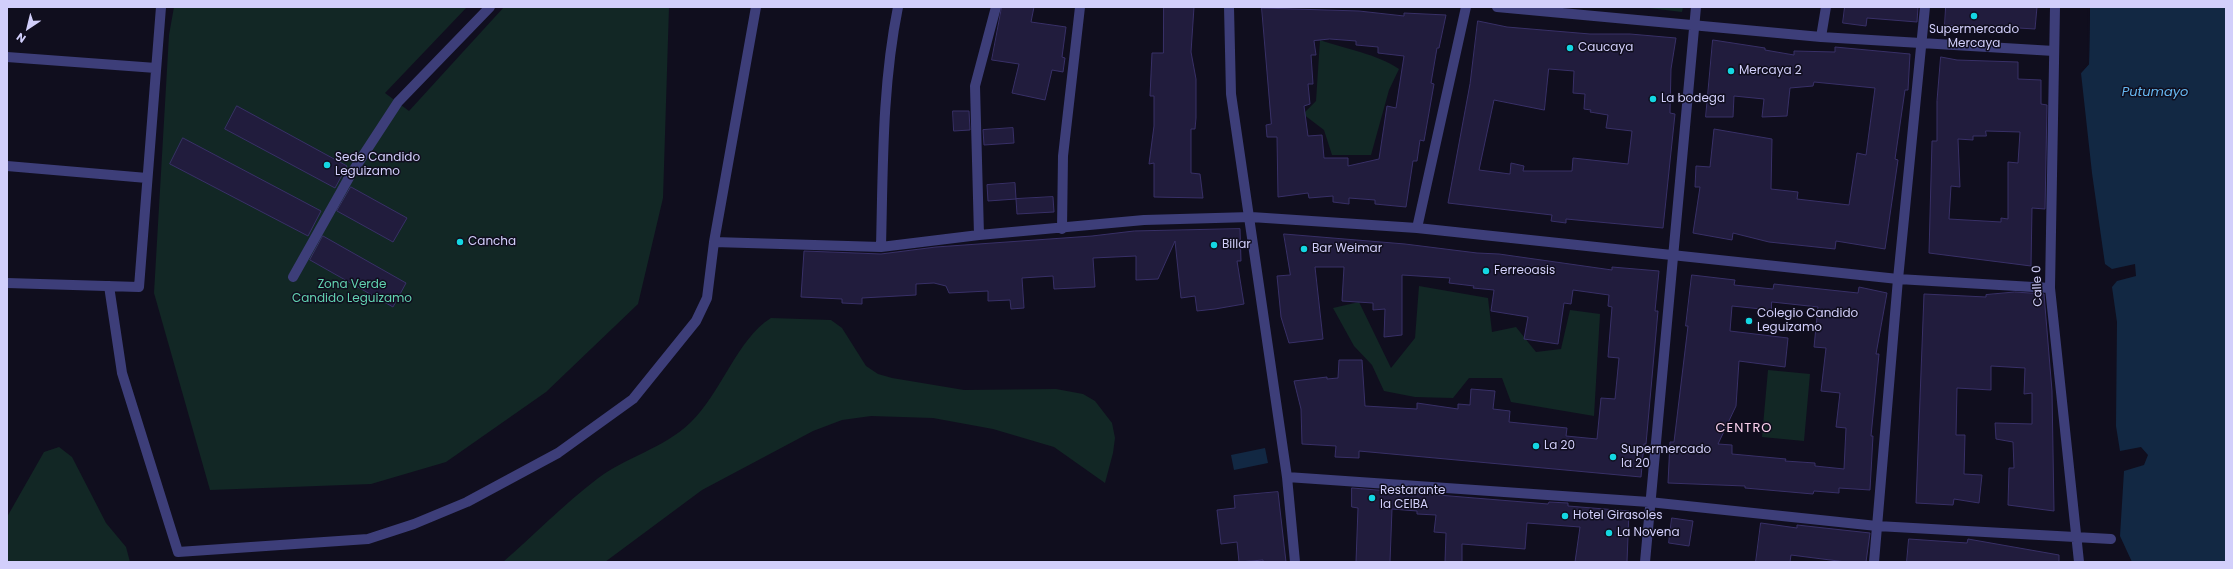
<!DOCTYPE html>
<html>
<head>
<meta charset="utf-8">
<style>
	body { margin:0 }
	#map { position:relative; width:2233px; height:569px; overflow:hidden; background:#100e1e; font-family:Poppins,sans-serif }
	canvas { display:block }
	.frame { position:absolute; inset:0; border:8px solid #d2cffb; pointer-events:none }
	.north { position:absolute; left:8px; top:8px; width:40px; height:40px; -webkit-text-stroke:3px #100e1e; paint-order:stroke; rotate:215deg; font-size:11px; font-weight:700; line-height:16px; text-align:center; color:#d2cffb }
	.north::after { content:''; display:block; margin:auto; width:14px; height:18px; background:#d2cffb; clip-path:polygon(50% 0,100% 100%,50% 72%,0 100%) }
</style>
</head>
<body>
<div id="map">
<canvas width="2233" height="569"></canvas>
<div class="frame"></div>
<div class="north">N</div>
</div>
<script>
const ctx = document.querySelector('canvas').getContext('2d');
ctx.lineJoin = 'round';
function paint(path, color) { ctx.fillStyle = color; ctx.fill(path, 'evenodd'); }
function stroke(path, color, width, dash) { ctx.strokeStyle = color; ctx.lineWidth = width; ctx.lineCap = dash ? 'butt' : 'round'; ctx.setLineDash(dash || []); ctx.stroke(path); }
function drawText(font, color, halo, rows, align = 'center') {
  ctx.font = font + ' Poppins,sans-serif'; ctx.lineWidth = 3; ctx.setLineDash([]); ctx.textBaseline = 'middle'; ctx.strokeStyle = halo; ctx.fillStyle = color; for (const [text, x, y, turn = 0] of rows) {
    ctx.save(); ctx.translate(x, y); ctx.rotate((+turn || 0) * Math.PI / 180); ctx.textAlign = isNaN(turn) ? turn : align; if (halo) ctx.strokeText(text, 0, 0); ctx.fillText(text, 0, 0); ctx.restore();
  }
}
paint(new Path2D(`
	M174,7H467L385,93L409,111L504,7H669L663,198L638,304L546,392L446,462L371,484L210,490L154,293L169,35Z
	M1641,7H1683L1682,12Z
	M1320,40C1346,49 1377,54 1399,69L1389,90L1371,155H1332L1324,130L1303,114L1316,101Z
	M1419,286L1488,298L1492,332L1516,327L1536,352L1561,349L1570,310L1600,314L1594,416L1511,402L1502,378H1469L1453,398L1415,397L1384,391L1372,365L1354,346L1333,308L1359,302L1391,368L1415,338Z
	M771,318L831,320L842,328L866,366L878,374L892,378L964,390L1056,389L1083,394L1095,401L1112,423L1115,438L1113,453L1105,483L1054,447L993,429L933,418L871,416L842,420L813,431L702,490L605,562H503C534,535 564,504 597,479C626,457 664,448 690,423C721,394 737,339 771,318Z
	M1768,370L1810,374L1804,441L1762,437Z
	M59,447L72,457L106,523L126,547L130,562H7V517L44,452Z`), '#122725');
paint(new Path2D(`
	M2090,7H2226V562H2132L2120,536L2124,471L2144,465L2148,455L2141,447L2120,451L2116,426L2117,322L2112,287L2117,281L2136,276L2135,264L2112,269L2105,264L2092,173L2081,73L2089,64Z
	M1265,448L1268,463L1234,470L1231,455Z`), '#122843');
paint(new Path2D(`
	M2088,7H2090L2089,64L2081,73L2080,72L2087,63Z`), '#100e1e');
const building = new Path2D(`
	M1002,7H1034L1031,22L1066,27L1062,57L1065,58L1063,72L1052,70L1045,100L1012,93L1019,64L992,60Z
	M1164,7H1194L1191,52L1196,79V118L1195,129H1191V173L1200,174L1203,198L1154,197V163L1149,164L1154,126V96H1150L1152,53H1163Z
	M1845,7H1918L1917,22L1867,18L1866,26L1843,23Z
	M1946,7H2037L2035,29L2002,27L2001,30L1945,25Z
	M1262,8L1359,11L1404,16V13L1446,15L1439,48H1437L1431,83L1434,84L1424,141L1420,140L1417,161H1413L1406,207L1375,204V200L1349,198V204L1333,202V196L1309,198L1308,193L1278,197L1277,137H1267L1266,125L1271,124ZM1330,39L1356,41V45L1378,47V53L1404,56L1396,108L1387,106L1379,159L1348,166V158H1324L1322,135L1308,136L1304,106L1310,104L1308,84H1313L1311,55H1316L1314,41Z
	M1478,21L1507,27L1590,34H1630L1676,38L1671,69L1670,113L1675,114L1663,228L1566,219V223L1551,221L1552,215L1448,203L1470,84ZM1549,69L1574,71L1573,93L1585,94L1584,109L1591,110L1590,112L1608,115L1606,128L1632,131L1628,164L1573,158L1572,171H1523L1524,166L1511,163L1510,174L1479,170L1494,100L1544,110Z
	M1713,40L1765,48V50L1794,55V51L1835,52V47L1910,54L1908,90H1905L1895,159L1898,160L1885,249L1836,241L1835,249L1769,242L1733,233L1732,240L1693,233L1700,187H1695L1696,166L1710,167L1714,129L1772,139L1771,189L1798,192L1797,199L1849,205L1857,153L1866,155L1875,88L1814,82L1813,86L1790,88L1787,116L1762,117L1764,99L1734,96L1733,117H1706Z
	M1941,57L1957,60L2018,62V79L2041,80V104L2047,105L2045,209L2032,208L2031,266L1929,253L1932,141H1937V101ZM1986,131L2020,132L2018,163L2008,162V219L2001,218V222L1949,219L1951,186L1960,187L1958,139L1973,140V136H1986Z
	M237,106L347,166L335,188L225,129Z
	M953,111H969L970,130L954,131Z
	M1013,128L1014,143L984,145L983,130Z
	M183,138L321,211L308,236L170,164Z
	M1015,183L1016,199L988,201L987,185Z
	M351,187L407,218L393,242L337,211Z
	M1053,197L1054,212L1017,214L1016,199Z
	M1240,229L1241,261H1237L1244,304L1215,309L1197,311L1195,296L1181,298L1175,241L1158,279L1136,280V256L1093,258L1095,287L1054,289L1053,276L1022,278L1024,308L1011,309L1010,300L988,301V291L949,293L946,286L934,283L916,284V295L862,298V304L842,303V299L801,297L804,251L881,254L936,247L1092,236L1134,231Z
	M1284,234L1405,244L1477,253L1499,254L1612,270V267L1659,271L1655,311H1658L1646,444H1644L1641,477L1359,451V458L1335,457L1336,446L1302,444L1301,409L1294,381L1327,377V379L1338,378L1339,360H1362L1365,406L1417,409V403L1458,409V404L1470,405L1471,389L1495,391L1493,409L1510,411L1509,422L1567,428L1566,436L1597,439L1601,398L1615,399L1619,358L1608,357L1612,307L1608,306L1609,295L1573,290L1571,304L1564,303L1558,344L1524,339L1528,317L1491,311L1494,290L1473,288L1474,286L1449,283L1450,278L1402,275V335L1384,337L1385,309L1373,310V303L1342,301L1344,267H1315L1323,339L1289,343L1281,317L1277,276L1290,275Z
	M323,236L406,283L393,307L310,260Z
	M1692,275L1735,280L1734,285L1773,289L1774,284L1858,293L1859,287L1887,293L1876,354H1879L1871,436H1873L1870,490L1839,488V493L1814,491L1813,494L1745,488V486L1668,483L1670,442H1674L1688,326H1686ZM1772,302L1818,307L1814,347L1826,348L1821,391L1840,393L1836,427L1846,428L1844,469L1815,466V463L1785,461L1786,459L1732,454V445L1718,444L1736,406L1739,361L1785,367L1788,338L1730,331L1732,306L1771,310Z
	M2015,292L2044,294L2052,391L2054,511L2008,505L2009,468H2014L2013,442L1996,439L1995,423L2032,424V393L2024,394L2025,368L1991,366V390L1957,388L1956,435H1965L1964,474L1982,475L1979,503L1954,499L1953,505L1916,503L1924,294L1986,297V295Z
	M1352,488L1548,504L1549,502L1568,503V506L1629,511L1627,562H1575L1580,527L1527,523L1525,549L1462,544V562H1445L1446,533L1434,532L1436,515L1417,514V511L1392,509L1390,562H1356L1358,508L1352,507Z
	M1278,492L1286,562H1263V560L1239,562L1237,542L1221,544L1217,510L1235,508L1234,496Z
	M1672,518L1693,521L1689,546L1669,543Z
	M1761,523L1797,528V525L1870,533L1866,562H1846L1791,555L1790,562H1756Z
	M1909,539L1967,543L1968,539L2059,555V562H1907Z`);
paint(building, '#211c3d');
stroke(building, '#383067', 1);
stroke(new Path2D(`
	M756,7L714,242L881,247L979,235L1144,220L1251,217L1417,228L1898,279L2050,288
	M1229,7L1231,94L1287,477L1295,562
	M1497,7L1821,37L2054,51
	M2055,7L2050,288L2079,562
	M1821,37L1826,7
	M7,57L156,68
	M7,166L147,178
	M1417,228L1466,7
	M1062,229L1063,156L1080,7
	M979,235L975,86L996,7
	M881,247C883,167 882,86 898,7
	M293,277L351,174L398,102L490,7
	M7,283L139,287L161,7
	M109,286L122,373L178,552L368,539L414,524L467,502L558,453L633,399L696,321L707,298L714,242
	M1287,477L1649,502L1877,526L2111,539
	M1645,562L1696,7
	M1874,562L1898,279L1925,7`), '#3d3e79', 10);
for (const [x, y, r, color] of [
	[1974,16,4,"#14d7e2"],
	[1570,48,4,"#14d7e2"],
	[1731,71,4,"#14d7e2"],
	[1653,99,4,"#14d7e2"],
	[327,165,4,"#14d7e2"],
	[460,242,4,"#14d7e2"],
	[1214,245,4,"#14d7e2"],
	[1304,249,4,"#14d7e2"],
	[1486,271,4,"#14d7e2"],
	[1749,321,4,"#14d7e2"],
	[1536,446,4,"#14d7e2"],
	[1613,457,4,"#14d7e2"],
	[1372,498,4,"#14d7e2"],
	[1565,516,4,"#14d7e2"],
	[1609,533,4,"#14d7e2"]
]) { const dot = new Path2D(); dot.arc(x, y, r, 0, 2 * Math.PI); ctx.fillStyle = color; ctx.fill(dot); stroke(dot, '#100e1e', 1.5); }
drawText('12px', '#d2cffb', '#100e1e', [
	["Supermercado",1974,30,"center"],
	["Mercaya",1974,44,"center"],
	["Caucaya",1578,48],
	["Mercaya 2",1739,71],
	["La bodega",1661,99],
	["Sede Candido",335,158],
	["Leguizamo",335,172],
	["Cancha",468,242],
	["Billar",1222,245],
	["Bar Weimar",1312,249],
	["Ferreoasis",1494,271],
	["Colegio Candido",1757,314],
	["Leguizamo",1757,328],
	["La 20",1544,446],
	["Supermercado",1621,450],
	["la 20",1621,464],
	["Restarante",1380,491],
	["la CEIBA",1380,505],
	["Hotel Girasoles",1573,516],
	["La Novena",1617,533]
], 'left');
drawText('12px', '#62d3b1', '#100e1e', [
	["Zona Verde",352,285],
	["Candido Leguizamo",352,299]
]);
drawText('12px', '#d2cffb', '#100e1e', [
	["Calle 0",2038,286,-92]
]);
drawText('italic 13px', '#66b8f1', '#100e1e', [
	["Putumayo",2155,93]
]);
ctx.letterSpacing = '1px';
drawText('13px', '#fbd1ee', '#100e1e', [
	["CENTRO",1744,429]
]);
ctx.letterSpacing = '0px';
</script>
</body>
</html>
